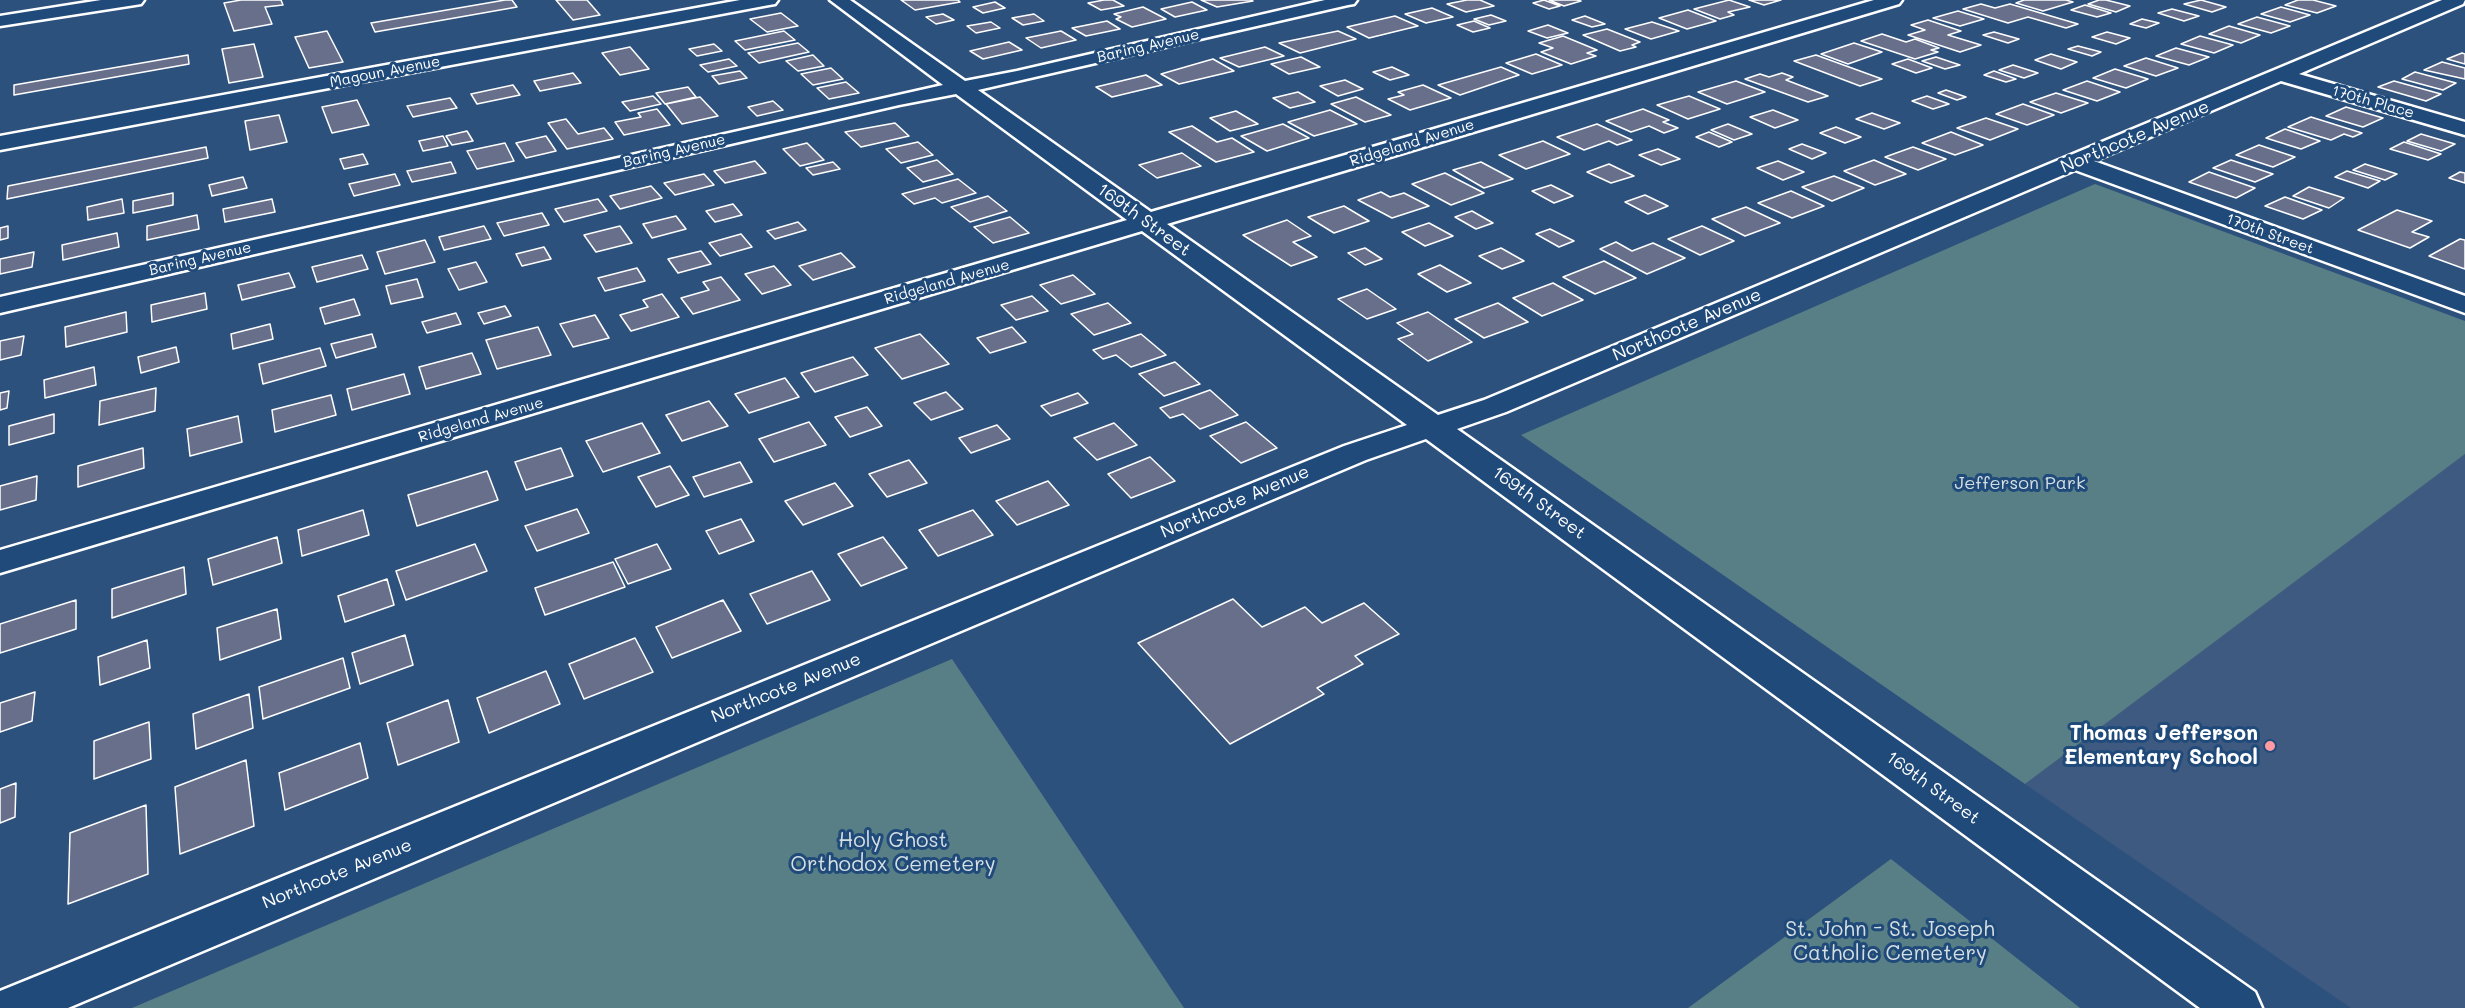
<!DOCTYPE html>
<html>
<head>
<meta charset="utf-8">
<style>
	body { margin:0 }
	canvas { display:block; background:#2d517d }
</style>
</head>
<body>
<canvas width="2465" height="1008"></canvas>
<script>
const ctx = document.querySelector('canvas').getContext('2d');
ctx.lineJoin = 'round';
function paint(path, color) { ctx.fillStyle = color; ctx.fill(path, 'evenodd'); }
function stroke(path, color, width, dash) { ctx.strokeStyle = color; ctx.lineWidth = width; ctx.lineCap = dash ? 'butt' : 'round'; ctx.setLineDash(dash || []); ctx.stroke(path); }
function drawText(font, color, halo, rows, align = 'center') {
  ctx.font = font + ' Mali,sans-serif'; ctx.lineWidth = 6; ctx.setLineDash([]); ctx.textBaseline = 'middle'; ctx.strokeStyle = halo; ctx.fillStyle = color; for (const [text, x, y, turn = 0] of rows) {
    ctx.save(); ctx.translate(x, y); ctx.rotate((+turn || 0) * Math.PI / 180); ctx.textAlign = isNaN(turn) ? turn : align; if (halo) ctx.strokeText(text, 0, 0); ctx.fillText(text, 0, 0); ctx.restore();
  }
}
paint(new Path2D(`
	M2465,454V1008H2351L2025,784Z`), '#3e5a81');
paint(new Path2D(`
	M2095,184L2465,321V454L2025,784L1521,435Z
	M952,659L1184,1008H132Z
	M1891,859L2080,1008H1688Z`), '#587f86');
const building = new Path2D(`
	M241,0H281L283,5L265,7L272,24L234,31L224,3Z
	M505,0H512L517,7L375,32L371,23Z
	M556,0H587L600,15L573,20Z
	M901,0H958L960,2L915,10Z
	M1104,0H1113L1124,6L1101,10L1088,3Z
	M1201,0H1250L1253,1L1217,7Z
	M1467,0H1480L1494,6L1466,12L1447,4Z
	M1544,0L1560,6L1549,9L1533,3Z
	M1549,0H1577L1581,1L1564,6Z
	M1729,0L1750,7L1728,12L1734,15L1720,19L1694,9Z
	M1749,0H1781L1764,5Z
	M2024,0H2066L2073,2L2043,11L2016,3Z
	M2099,0H2106L2130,6L2116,12L2088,4Z
	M2201,0L2226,7L2212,12L2184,4Z
	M2298,0H2313L2336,6L2317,13L2285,5Z
	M995,2L1005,8L983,13L973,7Z
	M1192,2L1207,10L1175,17L1161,9Z
	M1981,4L1995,8L2010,4L2078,24L2066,28L2028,17L2008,23L1963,9Z
	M2085,5L2111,13L2097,17L2071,10Z
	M1143,7L1166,19L1132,27L1116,19L1121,17L1114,14Z
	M2281,7L2310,15L2290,22L2261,14Z
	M1432,8L1453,17L1426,23L1405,14Z
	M2172,9L2199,16L2184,21L2158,13Z
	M1688,10L1716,21L1687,29L1659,18Z
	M1958,11L1984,19L1960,26L1933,18Z
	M781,13L798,26L767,32L750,19Z
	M943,14L954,20L936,24L926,17Z
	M1034,14L1044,21L1023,25L1012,18Z
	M1491,15L1506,21L1489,25L1474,19Z
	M1395,16L1418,26L1369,38L1347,27Z
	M1585,16L1605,24L1592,27L1572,20Z
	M2257,17L2290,26L2271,33L2238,24Z
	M2142,19L2159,23L2146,28L2130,24Z
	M1928,20L1961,31L1948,35L1981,45L1960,52L1908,35L1925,30L1911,25Z
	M1107,21L1120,29L1086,36L1072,28Z
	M1474,21L1490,28L1473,32L1457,25Z
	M991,22L1000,28L976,33L967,26Z
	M1652,22L1679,31L1651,39L1625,29Z
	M1548,25L1568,33L1547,38L1528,31Z
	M2229,26L2260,35L2241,43L2209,34Z
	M1607,29L1640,42L1632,45L1636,47L1620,51L1583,35Z
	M327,31L343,62L309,68L295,37Z
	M784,31L795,40L745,50L735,41Z
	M1061,31L1076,40L1041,48L1026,38Z
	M1338,31L1356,39L1300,53L1279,43Z
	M1994,32L2019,39L2008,43L1983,35Z
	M2107,32L2130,38L2116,44L2092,37Z
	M1882,34L1906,42L1915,39L1939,48L1931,50L1938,52L1915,59L1861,41Z
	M1563,36L1597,50L1587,53L1596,56L1571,64L1541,52L1553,48L1539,43Z
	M2200,36L2233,45L2214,53L2181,44Z
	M1009,42L1022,50L983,59L970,51Z
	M798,43L809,52L759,63L748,53Z
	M1854,43L1882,52L1848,64L1821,54Z
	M254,44L263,77L229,83L222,49Z
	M714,44L722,51L697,56L689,49Z
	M2078,46L2101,52L2092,56L2068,49Z
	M630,47L649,69L620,75L602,53Z
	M1265,47L1284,56L1239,67L1220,58Z
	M2176,48L2209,57L2189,65L2156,56Z
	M2462,53L2465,54V64L2447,59Z
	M1536,54L1562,65L1532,74L1506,63Z
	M2051,54L2077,62L2061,69L2035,60Z
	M188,55L189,64L14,95V85Z
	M813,55L824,66L798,71L786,61Z
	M1816,55L1882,79L1860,86L1794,61Z
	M1301,57L1320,67L1289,74L1271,64Z
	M1936,57L1960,65L1945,69L1922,61Z
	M2146,58L2178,68L2156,76L2124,66Z
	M729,59L737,66L708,72L700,65Z
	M1213,59L1234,71L1179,84L1161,74Z
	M1908,59L1932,68L1916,73L1892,64Z
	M2442,62L2465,68V79L2424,70Z
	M2013,65L2038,73L2024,78L1999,70Z
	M1392,67L1409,75L1390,80L1373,72Z
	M1501,67L1519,75L1460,95L1438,85Z
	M831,68L843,79L813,85L801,74Z
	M2115,69L2148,79L2126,88L2093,78Z
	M740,71L747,78L719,84L712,76Z
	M1994,71L2016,79L2006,82L1984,75Z
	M2415,72L2456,83L2443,90L2402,79Z
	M573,73L581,83L540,91L534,81Z
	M1782,73L1793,77L1786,80L1828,96L1808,102L1745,79L1760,74L1769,77Z
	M1146,75L1162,85L1112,97L1096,87Z
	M1345,80L1363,89L1338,96L1320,86Z
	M1736,81L1765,92L1727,104L1698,92Z
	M2087,81L2120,92L2097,101L2063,90Z
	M2394,81L2441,94L2426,101L2378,87Z
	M846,82L859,93L829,99L817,88Z
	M513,85L520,95L477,104L471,94Z
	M1423,85L1451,98L1410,110L1388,99L1404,95L1398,92Z
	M688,87L696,97L665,104L656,93Z
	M1946,90L1966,97L1957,100L1938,93Z
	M1298,92L1315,102L1290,108L1273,98Z
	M2056,93L2088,103L2061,113L2030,102Z
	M653,96L661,104L630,111L622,102Z
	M1689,96L1720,109L1688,119L1657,105Z
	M1927,96L1949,104L1933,109L1912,101Z
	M700,97L718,116L682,124L666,104Z
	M1356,97L1391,115L1365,122L1331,104Z
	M450,98L457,108L413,117L407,106Z
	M357,100L369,125L332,133L322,107Z
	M773,101L783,110L757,116L748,107Z
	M2023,104L2054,115L2027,125L1996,114Z
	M2346,107L2383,118L2363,127L2326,116Z
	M657,109L670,125L624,135L615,122L641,117L638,113Z
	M1643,109L1669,120L1663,122L1678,128L1664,133L1649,126L1631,132L1606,121Z
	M1330,110L1357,124L1314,136L1288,122Z
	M1773,110L1798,120L1775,128L1750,117Z
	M1236,111L1258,124L1230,131L1210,118Z
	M1872,113L1900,123L1884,129L1856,119Z
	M279,115L287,142L250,150L245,121Z
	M2311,117L2362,133L2353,137L2344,134L2331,140L2288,127Z
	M1986,118L2018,129L1990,140L1957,128Z
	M566,119L578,134L604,128L613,139L567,149L548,123Z
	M895,123L909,136L861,147L845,132Z
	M1283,124L1309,138L1267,151L1241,136Z
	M1597,124L1632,140L1617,145L1609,141L1584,150L1557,137Z
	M1728,124L1752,134L1734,140L1711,130Z
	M1192,126L1217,142L1232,138L1254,152L1216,162L1169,132Z
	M1836,127L1861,137L1845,143L1820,133Z
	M2285,129L2320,141L2301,149L2266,138Z
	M467,131L473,141L452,145L446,136Z
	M1709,132L1732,142L1719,147L1696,137Z
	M1951,132L1983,145L1955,155L1922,143Z
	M2421,134L2455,144L2441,151L2407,141Z
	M443,136L448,146L423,151L419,141Z
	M546,136L556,151L526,158L516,143Z
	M1543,141L1570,154L1526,169L1499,155Z
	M918,142L933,155L901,163L886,149Z
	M2404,142L2441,154L2428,160L2390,149Z
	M505,143L514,161L477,169L467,151Z
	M807,143L824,160L800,166L783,149Z
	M1802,144L1826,153L1812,159L1789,149Z
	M2259,145L2295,157L2273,167L2236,155Z
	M206,147L208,158L7,199L8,186Z
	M1913,147L1946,159L1918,170L1885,157Z
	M1658,149L1680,159L1661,165L1639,155Z
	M1182,153L1201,166L1157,178L1139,165Z
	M363,154L368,164L344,169L340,159Z
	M937,160L953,174L923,182L907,168Z
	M1874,160L1906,174L1875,185L1844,171Z
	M2231,160L2273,174L2255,182L2213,168Z
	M755,161L766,173L725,183L714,171Z
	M1778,161L1804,172L1783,180L1757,168Z
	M451,162L456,173L412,182L407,171Z
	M833,162L840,169L813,175L806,168Z
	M1481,162L1513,179L1484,188L1453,170Z
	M1609,164L1634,176L1611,183L1587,172Z
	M2365,164L2397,174L2385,180L2353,170Z
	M2347,171L2380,181L2368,188L2335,177Z
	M2209,172L2255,188L2236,198L2189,182Z
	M2460,172L2465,173V183L2449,178Z
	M1445,173L1484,193L1451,205L1412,184Z
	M395,174L400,185L354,196L349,184Z
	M704,174L714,185L675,195L664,183Z
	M1834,176L1864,188L1832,201L1802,187Z
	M243,177L247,188L212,196L209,185Z
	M958,179L976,193L942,203L935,198L914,204L902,194Z
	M1551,185L1573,196L1554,203L1532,191Z
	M651,186L662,198L620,209L610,196Z
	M2309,187L2344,198L2329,208L2293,196Z
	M1791,191L1824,206L1792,218L1758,203Z
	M1381,192L1390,197L1404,193L1429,206L1392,218L1358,200Z
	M173,193V205L133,213V201Z
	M1645,195L1668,206L1648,214L1625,202Z
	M988,196L1007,211L970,222L951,207Z
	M2285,197L2322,210L2303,219L2265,206Z
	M122,199L124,213L88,220L87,207Z
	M272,199L275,212L225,222L223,209Z
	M598,199L607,211L564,222L555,209Z
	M733,204L742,215L715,222L706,211Z
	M1344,206L1369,221L1334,233L1308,217Z
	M1746,207L1780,223L1745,236L1712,219Z
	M2397,210L2432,221L2412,232L2429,237L2410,248L2358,230Z
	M1472,211L1493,223L1476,229L1455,217Z
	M542,213L549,225L504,236L497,223Z
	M197,215L199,229L147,240V226Z
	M676,216L686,229L652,238L643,224Z
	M1010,217L1029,233L993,243L974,227Z
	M1287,220L1311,236L1293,242L1317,257L1291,266L1243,235Z
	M798,222L806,230L775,239L767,231Z
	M1429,223L1453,236L1425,246L1402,232Z
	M8,226V238L0,240V228Z
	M484,226L491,239L444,250L439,237Z
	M620,226L632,243L596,252L584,235Z
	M1702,226L1734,241L1700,255L1668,239Z
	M1550,229L1574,241L1559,247L1536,234Z
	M117,233L119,247L63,260L62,245Z
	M741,234L752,247L720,256L709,243Z
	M2460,239L2465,240V269L2429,256Z
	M425,240L435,262L385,274L377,252Z
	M1616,242L1632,251L1653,243L1685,258L1647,274L1600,249Z
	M544,247L551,259L522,266L516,254Z
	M1365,248L1382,259L1365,265L1348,253Z
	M1501,248L1524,261L1502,269L1479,256Z
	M701,251L711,264L678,273L668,259Z
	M34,252L32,267L0,274V259Z
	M841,253L855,267L813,280L799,266Z
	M362,255L368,269L317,282L312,267Z
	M1604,261L1636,278L1595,294L1563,277Z
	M476,262L487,282L459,290L448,269Z
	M1440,265L1471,283L1447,292L1418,274Z
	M774,266L791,285L762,294L745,274Z
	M637,268L645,281L605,291L598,278Z
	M289,273L295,287L242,300L238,285Z
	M1073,275L1095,294L1061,304L1040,285Z
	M721,277L740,300L693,314L681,298L709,290L703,282Z
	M417,279L423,297L391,304L386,286Z
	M1553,283L1583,300L1542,316L1513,298Z
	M1367,289L1396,309L1367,319L1338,299Z
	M205,293L207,309L152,322L151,305Z
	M662,294L679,317L631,331L620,315L648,307L643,300Z
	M1032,296L1048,311L1016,320L1001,305Z
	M354,299L360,315L325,324L320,308Z
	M1108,303L1131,323L1094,335L1071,314Z
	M1498,303L1528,322L1484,338L1455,319Z
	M505,306L511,316L484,324L478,313Z
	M126,312L127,332L66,347L65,327Z
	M1428,312L1472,342L1428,361L1398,339L1413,334L1397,323Z
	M456,313L461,324L427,333L422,322Z
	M595,315L609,338L573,347L560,324Z
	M270,324L273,339L233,349L231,334Z
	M538,327L551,355L497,369L486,340Z
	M1012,327L1026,342L990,353L977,338Z
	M372,334L376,347L336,358L331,344Z
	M920,334L949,364L902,379L875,348Z
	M1141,334L1166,355L1131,367L1116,355L1103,359L1093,350Z
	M24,336L21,355L0,360V341Z
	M176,347L179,362L141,373L138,357Z
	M320,348L326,366L263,384L259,364Z
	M472,353L481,374L426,389L419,367Z
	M853,357L868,375L815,392L801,373Z
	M1175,362L1200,384L1164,396L1139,374Z
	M94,367L96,385L45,398L44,380Z
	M404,374L410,394L352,410L347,389Z
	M785,378L799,397L749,413L735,394Z
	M156,388L155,411L99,425L100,401Z
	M1210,390L1238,415L1200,429L1183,414L1170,418L1160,408Z
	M9,391L7,408L0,410V393Z
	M946,392L963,409L931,420L914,403Z
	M1078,393L1088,403L1051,416L1041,406Z
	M331,395L336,415L275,432L272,410Z
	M709,401L728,426L682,441L666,415Z
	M867,407L882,426L850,437L835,417Z
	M54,414V433L9,445V426Z
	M238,416L242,442L190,456L187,429Z
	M809,422L826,445L774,462L759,439Z
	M1246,422L1277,448L1241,463L1210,436Z
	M642,423L660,453L603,472L586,441Z
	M1114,423L1137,445L1097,460L1074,438Z
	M997,425L1010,439L971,453L959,438Z
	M143,448L144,468L78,487V466Z
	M561,448L573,476L526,490L515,462Z
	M1150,457L1175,481L1131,498L1108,474Z
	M909,460L927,483L887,497L869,474Z
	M740,462L752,482L704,497L693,477Z
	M670,466L689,495L656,507L638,477Z
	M487,471L498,500L417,526L408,495Z
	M37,476L36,500L0,510V486Z
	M1048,481L1069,505L1017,525L996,501Z
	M835,483L853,506L803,525L785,501Z
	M577,509L589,533L537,551L525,526Z
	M363,510L369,535L302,556L298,530Z
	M973,510L993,535L938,556L919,530Z
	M741,519L754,541L719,554L706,531Z
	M277,537L282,563L213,585L208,559Z
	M883,537L907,568L861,586L838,554Z
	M475,544L487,571L406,600L396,571Z
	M657,544L671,569L628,584L615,559Z
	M613,562L625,587L545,615L535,588Z
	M184,567L186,594L112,618V589Z
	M812,571L830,600L767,624L750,594Z
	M387,579L394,605L345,622L338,596Z
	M1233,599L1262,627L1305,607L1322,623L1364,603L1399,634L1355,656L1363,664L1317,688L1324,694L1230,744L1138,643Z
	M76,600V629L0,653V624Z
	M723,600L741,631L672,658L656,627Z
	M277,609L281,639L220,660L217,628Z
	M405,635L413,665L360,684L352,653Z
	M635,638L653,672L584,699L569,664Z
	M147,640L150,668L100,685L98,657Z
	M343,658L350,688L263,719L259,687Z
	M546,671L560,704L489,733L477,698Z
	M35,692L32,721L0,732V703Z
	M249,694L253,728L196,749L193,714Z
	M448,700L459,742L398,765L387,723Z
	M149,722L151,759L94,779V741Z
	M360,743L368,778L285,810L279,773Z
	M246,760L254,826L180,854L175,787Z
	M16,783L15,817L0,823V789Z
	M146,805L148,874L68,904L70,833Z`);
paint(building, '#676f8a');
stroke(building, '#fff', 1.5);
const minor = new Path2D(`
	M740,0H778L775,4L769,5L0,150V136Z
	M830,0H850L965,81L1017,71L1325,0H1357L1354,4L1348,5L978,90L1151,212L1874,0H1902L1899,4L1167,224L1438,415L1484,400L2442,0H2465L2463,4L2299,74L2465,122V135L2281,81L2094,161L2465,296V313L2075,170L1506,412L1457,429L2255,992L2262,1008H2200L1426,439L1366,460L68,1008H0V991L1344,446L1407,425L1142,231L0,573V550L1127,220L956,94L899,105L0,313V297L943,85Z`);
const major = new Path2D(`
	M101,0H144L141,4L135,5L0,26V16Z`);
stroke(minor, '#fff', 5);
stroke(major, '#fff', 5);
paint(minor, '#1f4a7a');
paint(major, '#1f4a7a');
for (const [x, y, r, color] of [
	[2270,746,6,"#ff9aa2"]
]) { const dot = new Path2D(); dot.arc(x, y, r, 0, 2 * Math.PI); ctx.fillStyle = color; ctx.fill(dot); stroke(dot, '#1f4a7a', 2); }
drawText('15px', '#fff', '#1f4a7a', [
	["Baring Avenue",1148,46,-13],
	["Magoun Avenue",385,72,-11],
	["170th Place",2373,102,16],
	["Ridgeland Avenue",1412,143,-17],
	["Baring Avenue",674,151,-13],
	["170th Street",2270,234,20],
	["Baring Avenue",200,259,-13],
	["Ridgeland Avenue",947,282,-16],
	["Ridgeland Avenue",481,420,-16]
]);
drawText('18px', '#fff', '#1f4a7a', [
	["Northcote Avenue",2135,137,-23],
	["169th Street",1144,220,36],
	["Northcote Avenue",1687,325,-23],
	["Northcote Avenue",1235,502,-23],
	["169th Street",1539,503,36],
	["Northcote Avenue",786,688,-22],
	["169th Street",1933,788,36],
	["Northcote Avenue",337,874,-22]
]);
drawText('18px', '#d5dfe1', '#1f4a7a', [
	["Jefferson Park",2020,483]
]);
drawText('bold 21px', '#fff', '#1f4a7a', [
	["Thomas Jefferson",2258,734],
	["Elementary School",2258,758]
], 'right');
drawText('21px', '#d5dfe1', '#1f4a7a', [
	["Holy Ghost",893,841],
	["Orthodox Cemetery",893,865],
	["St. John - St. Joseph",1890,930],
	["Catholic Cemetery",1890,954]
]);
</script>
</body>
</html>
